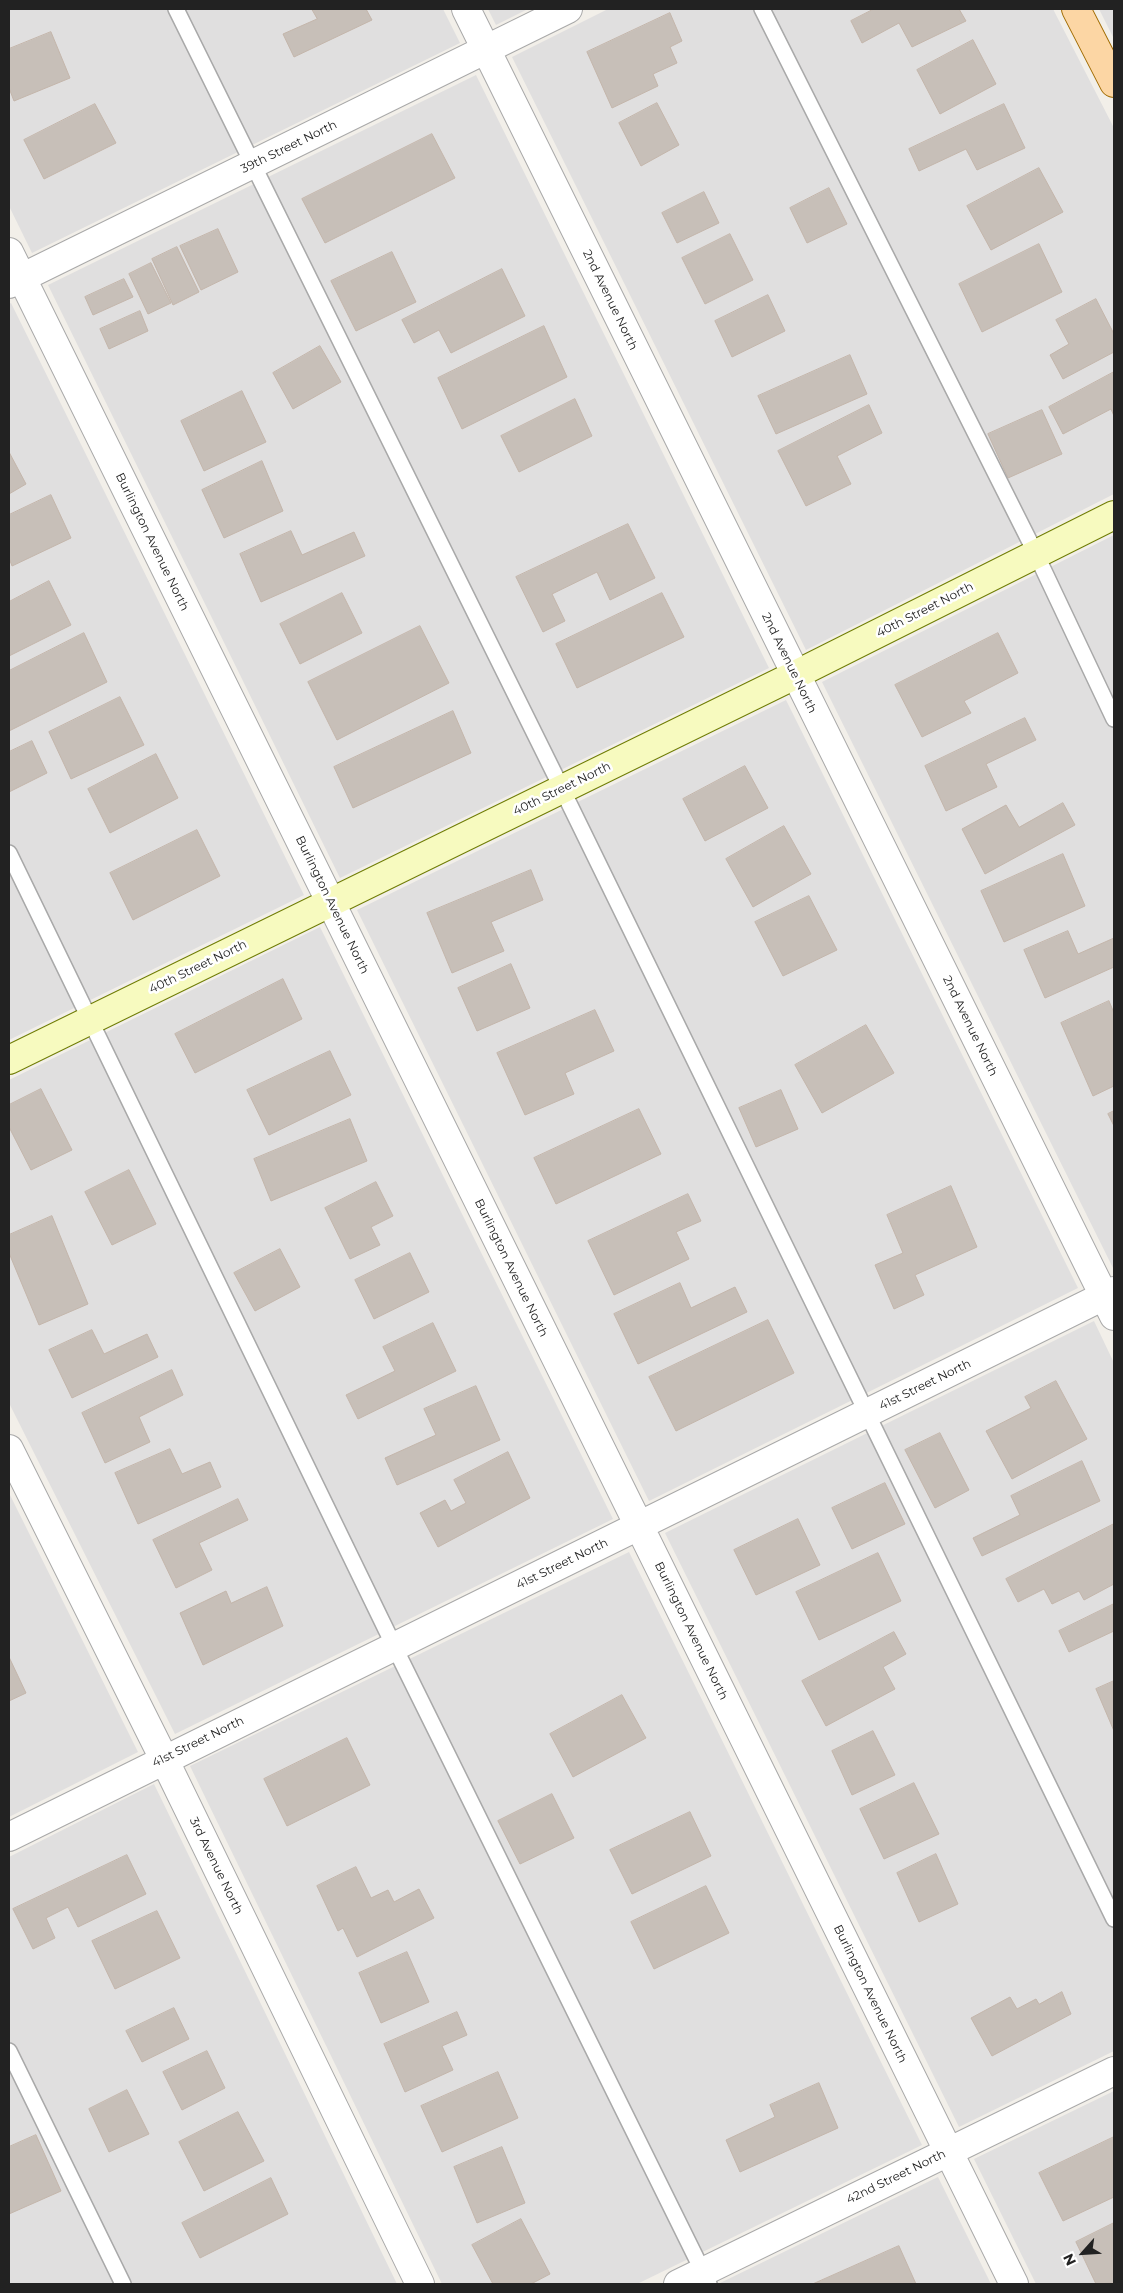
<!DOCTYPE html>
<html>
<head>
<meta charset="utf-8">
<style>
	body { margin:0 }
	#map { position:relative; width:1123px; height:2293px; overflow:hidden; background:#f2efe9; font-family:Montserrat,sans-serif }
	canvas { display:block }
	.frame { position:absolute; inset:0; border:10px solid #222; pointer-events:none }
	.north { position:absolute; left:1058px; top:2228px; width:50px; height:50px; -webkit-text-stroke:4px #fff; paint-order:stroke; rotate:244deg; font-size:14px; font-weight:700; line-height:20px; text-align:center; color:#222 }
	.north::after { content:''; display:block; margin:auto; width:18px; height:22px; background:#222; clip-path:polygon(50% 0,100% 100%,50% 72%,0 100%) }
</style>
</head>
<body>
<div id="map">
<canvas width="1123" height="2293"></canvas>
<div class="frame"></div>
<div class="north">N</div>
</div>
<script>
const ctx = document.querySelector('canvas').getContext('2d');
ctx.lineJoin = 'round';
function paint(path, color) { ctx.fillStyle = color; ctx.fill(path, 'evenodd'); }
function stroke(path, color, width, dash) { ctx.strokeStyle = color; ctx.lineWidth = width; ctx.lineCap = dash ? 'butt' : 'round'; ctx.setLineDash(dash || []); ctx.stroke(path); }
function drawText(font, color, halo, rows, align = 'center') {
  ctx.font = font + ' Montserrat,sans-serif'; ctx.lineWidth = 5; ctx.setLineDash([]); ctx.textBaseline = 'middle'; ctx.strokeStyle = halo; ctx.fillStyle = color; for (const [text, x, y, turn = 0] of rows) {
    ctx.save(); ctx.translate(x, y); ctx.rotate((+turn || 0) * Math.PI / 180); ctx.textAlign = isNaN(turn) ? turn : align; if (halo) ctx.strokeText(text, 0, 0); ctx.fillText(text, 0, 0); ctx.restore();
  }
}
paint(new Path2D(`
	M9,9H443L460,43L32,253L9,206Z
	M488,9H528L496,25Z
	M608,9H1053L1114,128V494L806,650L512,57Z
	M1099,9H1114V39Z
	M476,75L769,668L340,878L48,285Z
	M11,303L304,895L9,1040V304Z
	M1114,535V1270L822,682Z
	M786,700L1078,1288L649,1501L357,910Z
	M320,927L613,1519L175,1734L9,1403V1080Z
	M1094,1321L1114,1363V2051L959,2127L665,1533Z
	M9,1493L138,1752L9,1817Z
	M629,1552L922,2145L637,2284H442L190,1766Z
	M154,1784L397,2284H9V1857Z
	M1114,2091V2284H1036L974,2159Z
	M938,2177L991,2284H718Z`), '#e0dfdf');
const building = new Path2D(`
	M312,9H366L372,20L294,57L283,34L317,19Z
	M874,9H959L966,21L912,47L899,23L862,43L851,21Z
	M670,13L682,41L670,47L677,63L653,74L658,86L612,108L587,52Z
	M51,32L70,78L14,101L9,88V49Z
	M973,40L996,84L940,114L917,70Z
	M657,103L679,145L641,166L619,123Z
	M95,104L116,143L44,179L24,140Z
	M1004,104L1025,148L977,170L966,149L919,171L909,149Z
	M432,134L455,178L325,243L302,199Z
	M1039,168L1063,212L991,250L967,206Z
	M829,188L847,224L807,243L790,208Z
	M704,192L719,223L677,243L662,213Z
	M218,229L238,272L201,290L180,246Z
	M730,234L753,280L705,304L682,258Z
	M1039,244L1062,292L982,332L959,284Z
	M177,247L199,292L173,305L152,259Z
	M392,252L416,302L356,331L331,281Z
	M151,263L171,303L148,314L129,274Z
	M502,269L525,316L451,353L439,330L414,343L402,320Z
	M124,279L133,297L93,315L85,297Z
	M768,295L785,331L732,357L715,321Z
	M1096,299L1114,334V352L1063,379L1050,355L1069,344L1056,320Z
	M140,311L148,331L109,349L100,329Z
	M544,326L567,377L462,429L438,378Z
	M320,346L341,382L293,409L273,373Z
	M850,355L867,394L776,434L758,396Z
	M1114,372V416L1111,409L1063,434L1049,407Z
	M242,391L266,442L204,471L181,421Z
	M575,399L592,436L519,472L501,436Z
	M869,405L882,433L837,456L851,484L806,506L778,451Z
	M1042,410L1062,454L1008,478L988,434Z
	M9,452L26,484L9,494Z
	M262,461L283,511L224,538L202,490Z
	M51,495L71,538L12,566L9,558V515Z
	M628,524L655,578L610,600L597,572L552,594L565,621L543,632L516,577Z
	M291,531L302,555L354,532L365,556L261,602L240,554Z
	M49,581L71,625L9,656V602Z
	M342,593L362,633L300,664L280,624Z
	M662,593L684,637L577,688L556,644Z
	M420,626L449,683L337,740L308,682Z
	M84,633L107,682L9,731V671Z
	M998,633L1018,673L964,701L971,713L922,737L895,685Z
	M120,697L144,745L71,779L49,732Z
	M453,711L471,753L353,808L334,767Z
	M1025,718L1036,740L986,764L997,787L946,811L925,766Z
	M32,741L47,773L9,792V752Z
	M156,754L178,798L110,833L88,789Z
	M745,766L768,808L705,841L683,799Z
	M1063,803L1075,825L985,874L962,829L1006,805L1019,827Z
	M784,826L811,874L753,907L726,859Z
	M197,830L220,876L133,920L110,873Z
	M1063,854L1085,906L1004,942L981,891Z
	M531,870L543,900L491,922L504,951L452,973L427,913Z
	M809,896L837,950L783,976L755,922Z
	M1068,931L1078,954L1114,938V967L1045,998L1024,950Z
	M511,964L530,1008L477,1031L458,988Z
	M283,979L302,1019L195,1073L175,1034Z
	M1109,1001L1114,1013V1086L1093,1096L1061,1023Z
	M595,1010L614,1051L565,1073L574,1094L525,1115L497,1053Z
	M866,1025L894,1073L822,1113L795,1065Z
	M330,1051L351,1095L269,1135L247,1090Z
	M41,1089L72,1150L31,1170L9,1127V1105Z
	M781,1090L798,1129L756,1147L739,1108Z
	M639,1109L661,1154L556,1204L534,1158Z
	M1114,1111V1126L1108,1114Z
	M350,1119L367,1161L271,1201L254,1159Z
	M129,1170L156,1224L112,1245L85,1192Z
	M376,1182L393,1216L371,1227L380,1245L350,1259L325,1208Z
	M951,1186L977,1247L915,1275L924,1295L894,1309L875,1265L903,1253L887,1215Z
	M688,1194L701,1221L676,1232L689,1259L614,1295L588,1241Z
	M52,1216L88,1304L39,1325L9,1253V1235Z
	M280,1249L300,1287L255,1311L234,1273Z
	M410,1253L429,1292L374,1319L355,1280Z
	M680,1283L691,1308L735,1287L747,1312L638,1364L614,1314Z
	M768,1320L794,1373L676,1431L649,1377Z
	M433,1323L456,1371L358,1419L346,1395L395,1371L383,1347Z
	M92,1330L104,1354L147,1334L158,1357L72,1398L49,1350Z
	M172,1370L183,1395L139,1417L150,1442L105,1463L82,1413Z
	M1056,1381L1087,1439L1012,1479L986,1431L1031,1408L1025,1397Z
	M476,1386L500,1440L397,1485L385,1458L436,1435L424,1409Z
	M940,1433L969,1490L935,1508L905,1450Z
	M170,1449L182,1474L210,1462L221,1487L138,1524L115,1473Z
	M508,1452L530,1498L438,1547L420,1513L445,1500L451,1511L466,1503L454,1480Z
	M1082,1461L1100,1501L982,1556L973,1538L1020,1515L1011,1496Z
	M885,1483L905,1524L852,1549L832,1508Z
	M238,1499L248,1520L199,1543L212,1570L176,1588L153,1540Z
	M798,1519L820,1565L756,1595L734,1550Z
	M1114,1524V1584L1084,1600L1079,1591L1052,1604L1044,1589L1018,1602L1006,1579Z
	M878,1553L901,1601L819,1640L796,1592Z
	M267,1587L283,1626L203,1665L180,1613L226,1591L231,1603Z
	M1114,1604V1631L1069,1652L1059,1631Z
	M894,1632L906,1654L883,1667L895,1689L826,1726L802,1681Z
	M9,1657L26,1693L9,1701Z
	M1114,1681V1731L1096,1689Z
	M622,1695L646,1738L573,1777L550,1734Z
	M873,1731L895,1775L852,1795L832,1751Z
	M347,1738L370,1785L287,1826L264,1779Z
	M914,1783L939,1834L884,1859L860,1809Z
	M552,1794L574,1838L520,1864L498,1821Z
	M690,1812L711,1856L632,1894L610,1850Z
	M936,1854L958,1904L919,1922L897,1873Z
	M127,1855L146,1894L78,1927L68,1907L46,1918L55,1938L33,1949L13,1909Z
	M356,1867L371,1898L388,1890L394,1902L419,1889L434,1918L357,1957L343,1928L338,1931L317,1886Z
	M706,1886L729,1933L654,1969L631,1922Z
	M157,1911L180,1958L115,1989L92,1941Z
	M407,1952L429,2002L381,2023L359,1973Z
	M1062,1992L1071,2014L992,2056L971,2018L1010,1997L1017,2009L1036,1999L1039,2004Z
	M174,2008L189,2039L142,2062L126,2031Z
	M457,2012L467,2035L442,2046L453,2070L405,2092L384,2044Z
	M207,2051L225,2088L182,2110L163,2072Z
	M498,2072L518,2118L442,2152L421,2106Z
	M819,2083L838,2128L740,2172L726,2140L775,2117L770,2105Z
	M127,2090L149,2134L109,2152L89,2109Z
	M238,2112L264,2161L204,2191L179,2142Z
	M36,2135L61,2191L9,2214V2147Z
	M1114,2137V2197L1063,2221L1039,2173Z
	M502,2147L525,2203L477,2223L454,2167Z
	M271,2178L288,2214L200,2258L182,2223Z
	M521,2219L550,2274L531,2284H493L472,2245Z
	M1114,2223V2283L1096,2284L1076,2242Z
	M899,2246L916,2284H813Z`);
paint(building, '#c7bfb8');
stroke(building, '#c4b6ab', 1);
const lane = new Path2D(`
	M176,9L562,789L1114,1919
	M762,9L1036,554L1114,719
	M9,853L394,1646L709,2284
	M9,2051L123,2284`);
const street = new Path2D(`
	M466,9L1114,1316
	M9,252L1014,2284
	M9,284L568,9
	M9,1449L164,1759L420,2284
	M9,1837L1114,1291
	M678,2284L1114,2071`);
const secondary = new Path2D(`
	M9,1060L795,675L1114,515`);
const primary = new Path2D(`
	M1076,9L1114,83`);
stroke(lane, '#a9a9a9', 18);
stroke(street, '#a9a9a9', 30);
stroke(secondary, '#707d05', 30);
stroke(primary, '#a06b00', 30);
stroke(lane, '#fff', 15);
stroke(street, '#fff', 28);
stroke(secondary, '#f7fabf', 28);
stroke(primary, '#fcd6a4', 28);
drawText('12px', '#222', '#fff', [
	["39th Street North",289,147,-26],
	["2nd Avenue North",610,300,64],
	["Burlington Avenue North",152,542,64],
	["40th Street North",925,610,-27],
	["2nd Avenue North",789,663,64],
	["40th Street North",562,789,-26],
	["Burlington Avenue North",332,905,64],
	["40th Street North",198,967,-26],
	["2nd Avenue North",970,1026,64],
	["Burlington Avenue North",511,1268,64],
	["41st Street North",925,1385,-26],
	["41st Street North",562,1564,-26],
	["Burlington Avenue North",691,1631,64],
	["41st Street North",198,1742,-26],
	["3rd Avenue North",216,1866,64],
	["Burlington Avenue North",870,1994,64],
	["42nd Street North",896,2177,-26]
]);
</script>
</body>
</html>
